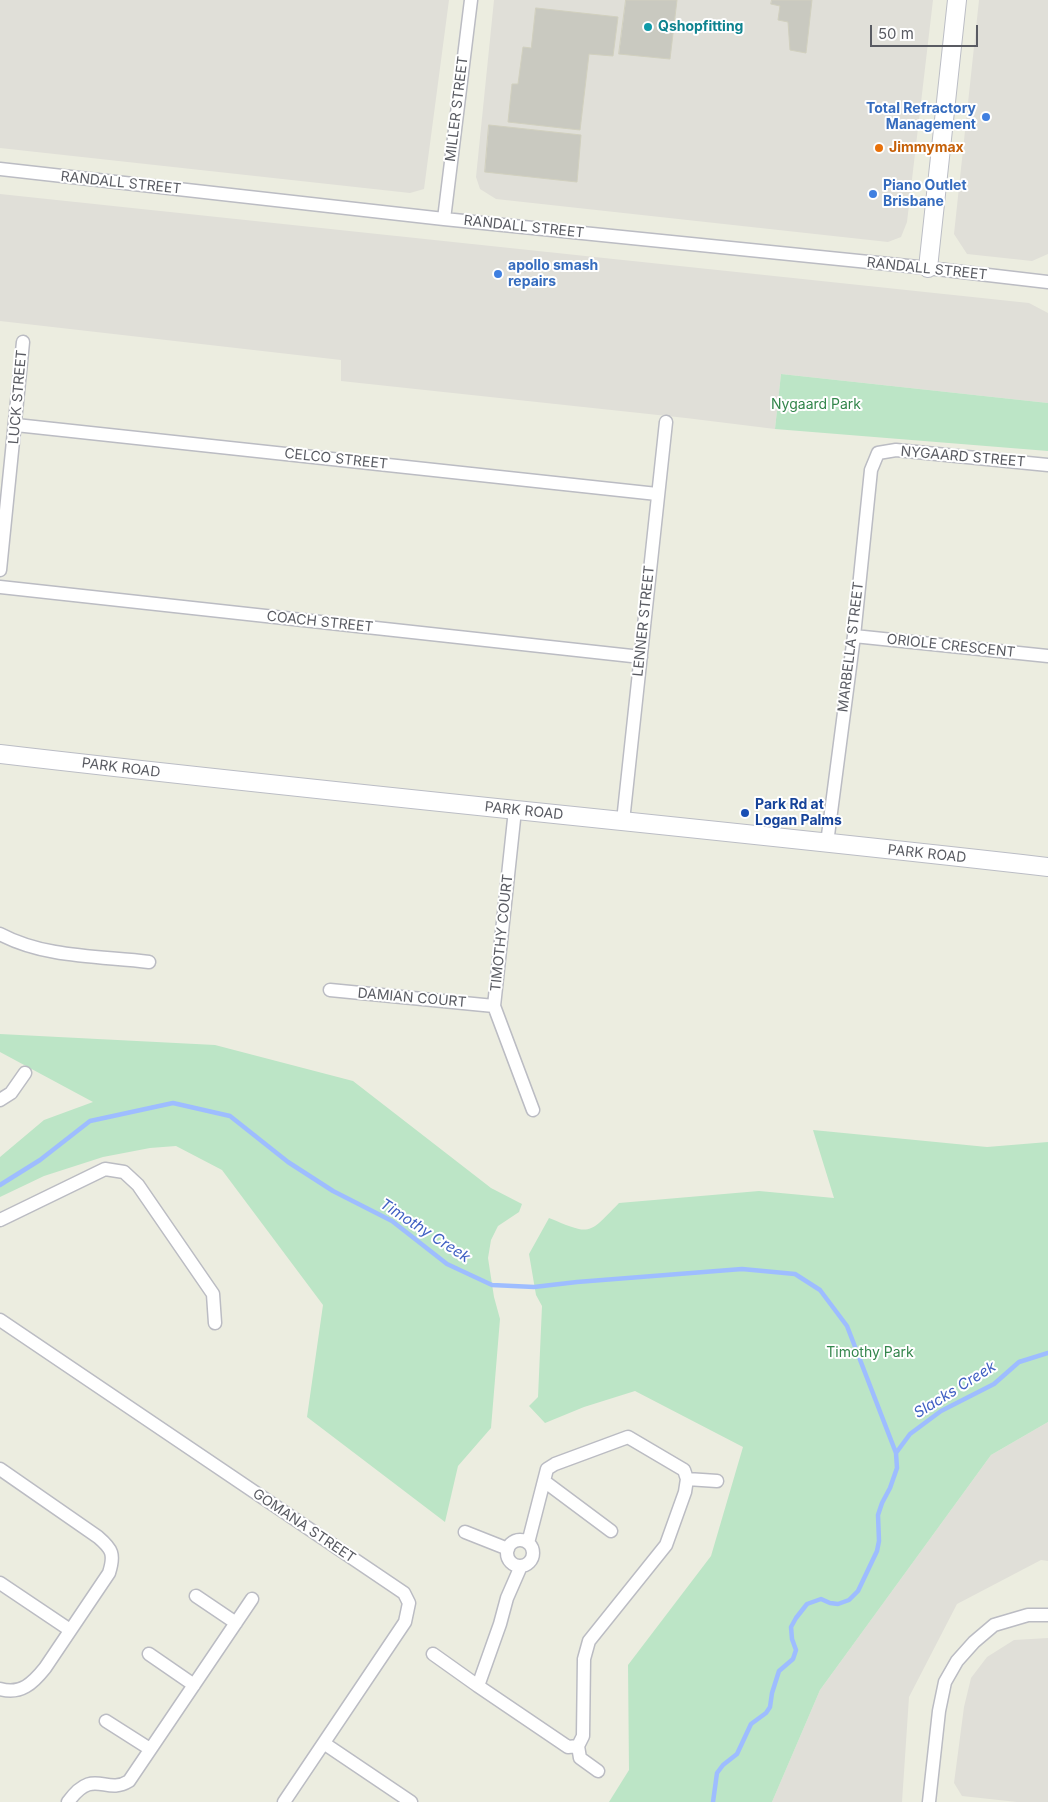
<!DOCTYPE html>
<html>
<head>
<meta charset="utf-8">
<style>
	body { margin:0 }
	#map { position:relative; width:1048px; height:1802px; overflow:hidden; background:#ecede0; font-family:Inter,sans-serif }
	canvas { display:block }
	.scale { position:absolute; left:870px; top:25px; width:108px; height:22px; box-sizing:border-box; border:2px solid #595b62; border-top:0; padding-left:6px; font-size:15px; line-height:18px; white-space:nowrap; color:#595b62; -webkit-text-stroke:4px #fff; paint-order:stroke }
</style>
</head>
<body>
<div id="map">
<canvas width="1048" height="1802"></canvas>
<div class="scale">50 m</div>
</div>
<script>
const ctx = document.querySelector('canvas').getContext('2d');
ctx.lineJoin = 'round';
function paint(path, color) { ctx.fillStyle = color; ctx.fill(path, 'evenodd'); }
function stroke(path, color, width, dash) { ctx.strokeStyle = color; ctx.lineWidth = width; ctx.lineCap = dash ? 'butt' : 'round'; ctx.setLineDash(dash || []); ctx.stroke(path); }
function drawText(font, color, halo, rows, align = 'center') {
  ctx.font = font + ' Inter,sans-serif'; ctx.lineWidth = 4; ctx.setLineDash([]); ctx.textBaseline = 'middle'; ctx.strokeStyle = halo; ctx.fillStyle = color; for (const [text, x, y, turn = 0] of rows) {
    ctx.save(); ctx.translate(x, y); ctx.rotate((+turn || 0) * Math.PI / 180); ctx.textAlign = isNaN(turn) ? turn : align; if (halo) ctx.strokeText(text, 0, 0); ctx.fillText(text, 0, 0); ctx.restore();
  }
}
paint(new Path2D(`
	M0,0H449L424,189L410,193L0,148Z
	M494,0H933L907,222L901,237L888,242L496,199L480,189L476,177Z
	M979,0H1048V254L1032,261L967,254L954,234Z
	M0,194L1029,303L1048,313V403L781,374L775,429L686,418L341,381V360L0,321Z
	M1048,1422V1561L1041,1560L957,1604L909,1697L902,1802H772L820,1690L991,1455Z
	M1048,1638V1802H1017L962,1796L954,1783L964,1707L971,1678L987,1657L1014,1640Z`), '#e0dfd8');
paint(new Path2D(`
	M781,374L1048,403V451L775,429Z
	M0,1034L215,1045L353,1081L491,1188L522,1204L519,1212L498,1226L491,1240L488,1258L494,1297L500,1319L491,1428L458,1466L445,1522L307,1417L323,1305L222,1170L176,1146L150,1148L103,1157L44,1176L0,1197V1157L44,1120L93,1102L0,1052Z
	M813,1130L987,1147L1048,1142V1422L991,1455L820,1690L772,1802H609L629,1770L628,1665L711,1556L743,1447L635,1391L584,1407L545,1423L529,1406L538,1397L542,1306L536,1295L529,1254L549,1218C591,1235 587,1236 619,1203L759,1191L834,1198Z`), '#bce5c6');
stroke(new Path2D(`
	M0,1185L40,1160L90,1121L173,1103L230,1116L288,1162L333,1191L392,1221L447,1264L492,1285L534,1287L577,1282L742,1269L795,1274L820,1290L847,1326L896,1453
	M713,1802L717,1773L723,1765L737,1754L751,1724L766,1713L770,1707L772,1693L779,1671L793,1659L796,1650L792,1639L791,1627L796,1618L807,1604L821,1599L830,1603L838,1604L849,1600L858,1591L877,1551L879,1541L878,1515L882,1503L890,1488L897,1468L896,1453L910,1434L941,1411L994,1384L1019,1362L1048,1353`), '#9ebdff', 4.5);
const building = new Path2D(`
	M626,0H677L670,59L619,54Z
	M772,0H812L806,53L790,50L788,22L778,20L780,6L771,4Z
	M536,8L618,17L613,56L589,54L580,130L508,122L512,84H518L523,47L531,48Z
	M489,125L581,135L577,182L485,172Z`);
paint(building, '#c9c9c0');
stroke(building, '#d1d0bf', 1);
const street = new Path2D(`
	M0,169L444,219L928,268L1048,282
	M444,219L471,0
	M16,425L657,494
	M0,570L23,342
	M0,587L641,657
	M854,636L1048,656
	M515,810L494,1006L533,1110
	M623,821L666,422
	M827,843L854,636L871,470L878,453L896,450L1048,465
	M0,934C45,958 100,956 149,962
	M330,990L494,1006
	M0,1100L11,1093L25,1073
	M0,1220L105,1169L124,1172L138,1185L213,1294L215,1323
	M0,1320L404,1593L409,1603L405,1622L284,1802
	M0,1469L98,1537C112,1549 115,1554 109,1573L45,1668C33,1683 21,1695 0,1689
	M687,1479L717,1481
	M544,1481L611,1531
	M465,1532L508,1549
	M507 1553a13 13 0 1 1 26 0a13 13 0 1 1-26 0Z
	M521,1566L507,1598L500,1624L478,1686L568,1747L578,1746L583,1736L584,1659L589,1641L666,1545L685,1492L687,1479L684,1470L628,1437L555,1464L547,1469L528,1543
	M0,1583L70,1630
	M196,1596L236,1623
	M149,1654L194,1685
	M433,1654L478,1686
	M106,1721L150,1749
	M325,1744L411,1802
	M578,1746L580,1758L598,1771
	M68,1802C94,1766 105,1796 129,1781L252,1599
	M929,1802L939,1711L945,1682L957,1661L974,1642L994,1625L1028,1615H1048`);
const secondary = new Path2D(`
	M928,268L957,0
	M0,754C349,795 699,827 1048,867`);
stroke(street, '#bbbcc3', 15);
stroke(secondary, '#bbbdc5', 20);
stroke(street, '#fff', 12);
stroke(secondary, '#fff', 18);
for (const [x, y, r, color] of [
	[648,27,5,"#0f9aa8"],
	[986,117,5,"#3f7fe0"],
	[879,148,5,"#e8710a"],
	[873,194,5,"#3f7fe0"],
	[498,274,5,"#3f7fe0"],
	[745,813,5,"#1a4fb4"]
]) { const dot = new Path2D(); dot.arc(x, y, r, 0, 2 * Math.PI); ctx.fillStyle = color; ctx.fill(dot); stroke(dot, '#fff', 2); }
drawText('bold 14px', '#0d838f', '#fff', [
	["Qshopfitting",658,27]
], 'left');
drawText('14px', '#595b62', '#fff', [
	["MILLER STREET",457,109,-83],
	["RANDALL STREET",121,183,6],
	["RANDALL STREET",524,227,6],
	["RANDALL STREET",927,269,6],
	["LUCK STREET",18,397,-85],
	["NYGAARD STREET",963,457,5],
	["CELCO STREET",336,459,6],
	["LENNER STREET",644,621,-84],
	["COACH STREET",320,622,6],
	["ORIOLE CRESCENT",951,646,6],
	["MARBELLA STREET",851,647,-83],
	["PARK ROAD",121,768,7],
	["PARK ROAD",524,811,6],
	["PARK ROAD",927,854,6],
	["TIMOTHY COURT",502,933,-84],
	["DAMIAN COURT",412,998,5],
	["GOMANA STREET",304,1526,34]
]);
drawText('bold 14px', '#366cbe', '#fff', [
	["Total Refractory",976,109,"right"],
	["Management",976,125,"right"],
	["Piano Outlet",883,186],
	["Brisbane",883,202],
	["apollo smash",508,266],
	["repairs",508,282]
], 'left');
drawText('bold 14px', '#c56008', '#fff', [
	["Jimmymax",889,148]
], 'left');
drawText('14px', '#34864c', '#fff', [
	["Nygaard Park",816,405],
	["Timothy Park",870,1353]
]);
drawText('bold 14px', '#164399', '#fff', [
	["Park Rd at",755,805],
	["Logan Palms",755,821]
], 'left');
drawText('italic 15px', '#4060c3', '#fff', [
	["Timothy Creek",425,1231,33],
	["Slacks Creek",955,1390,-32]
]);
</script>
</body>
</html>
